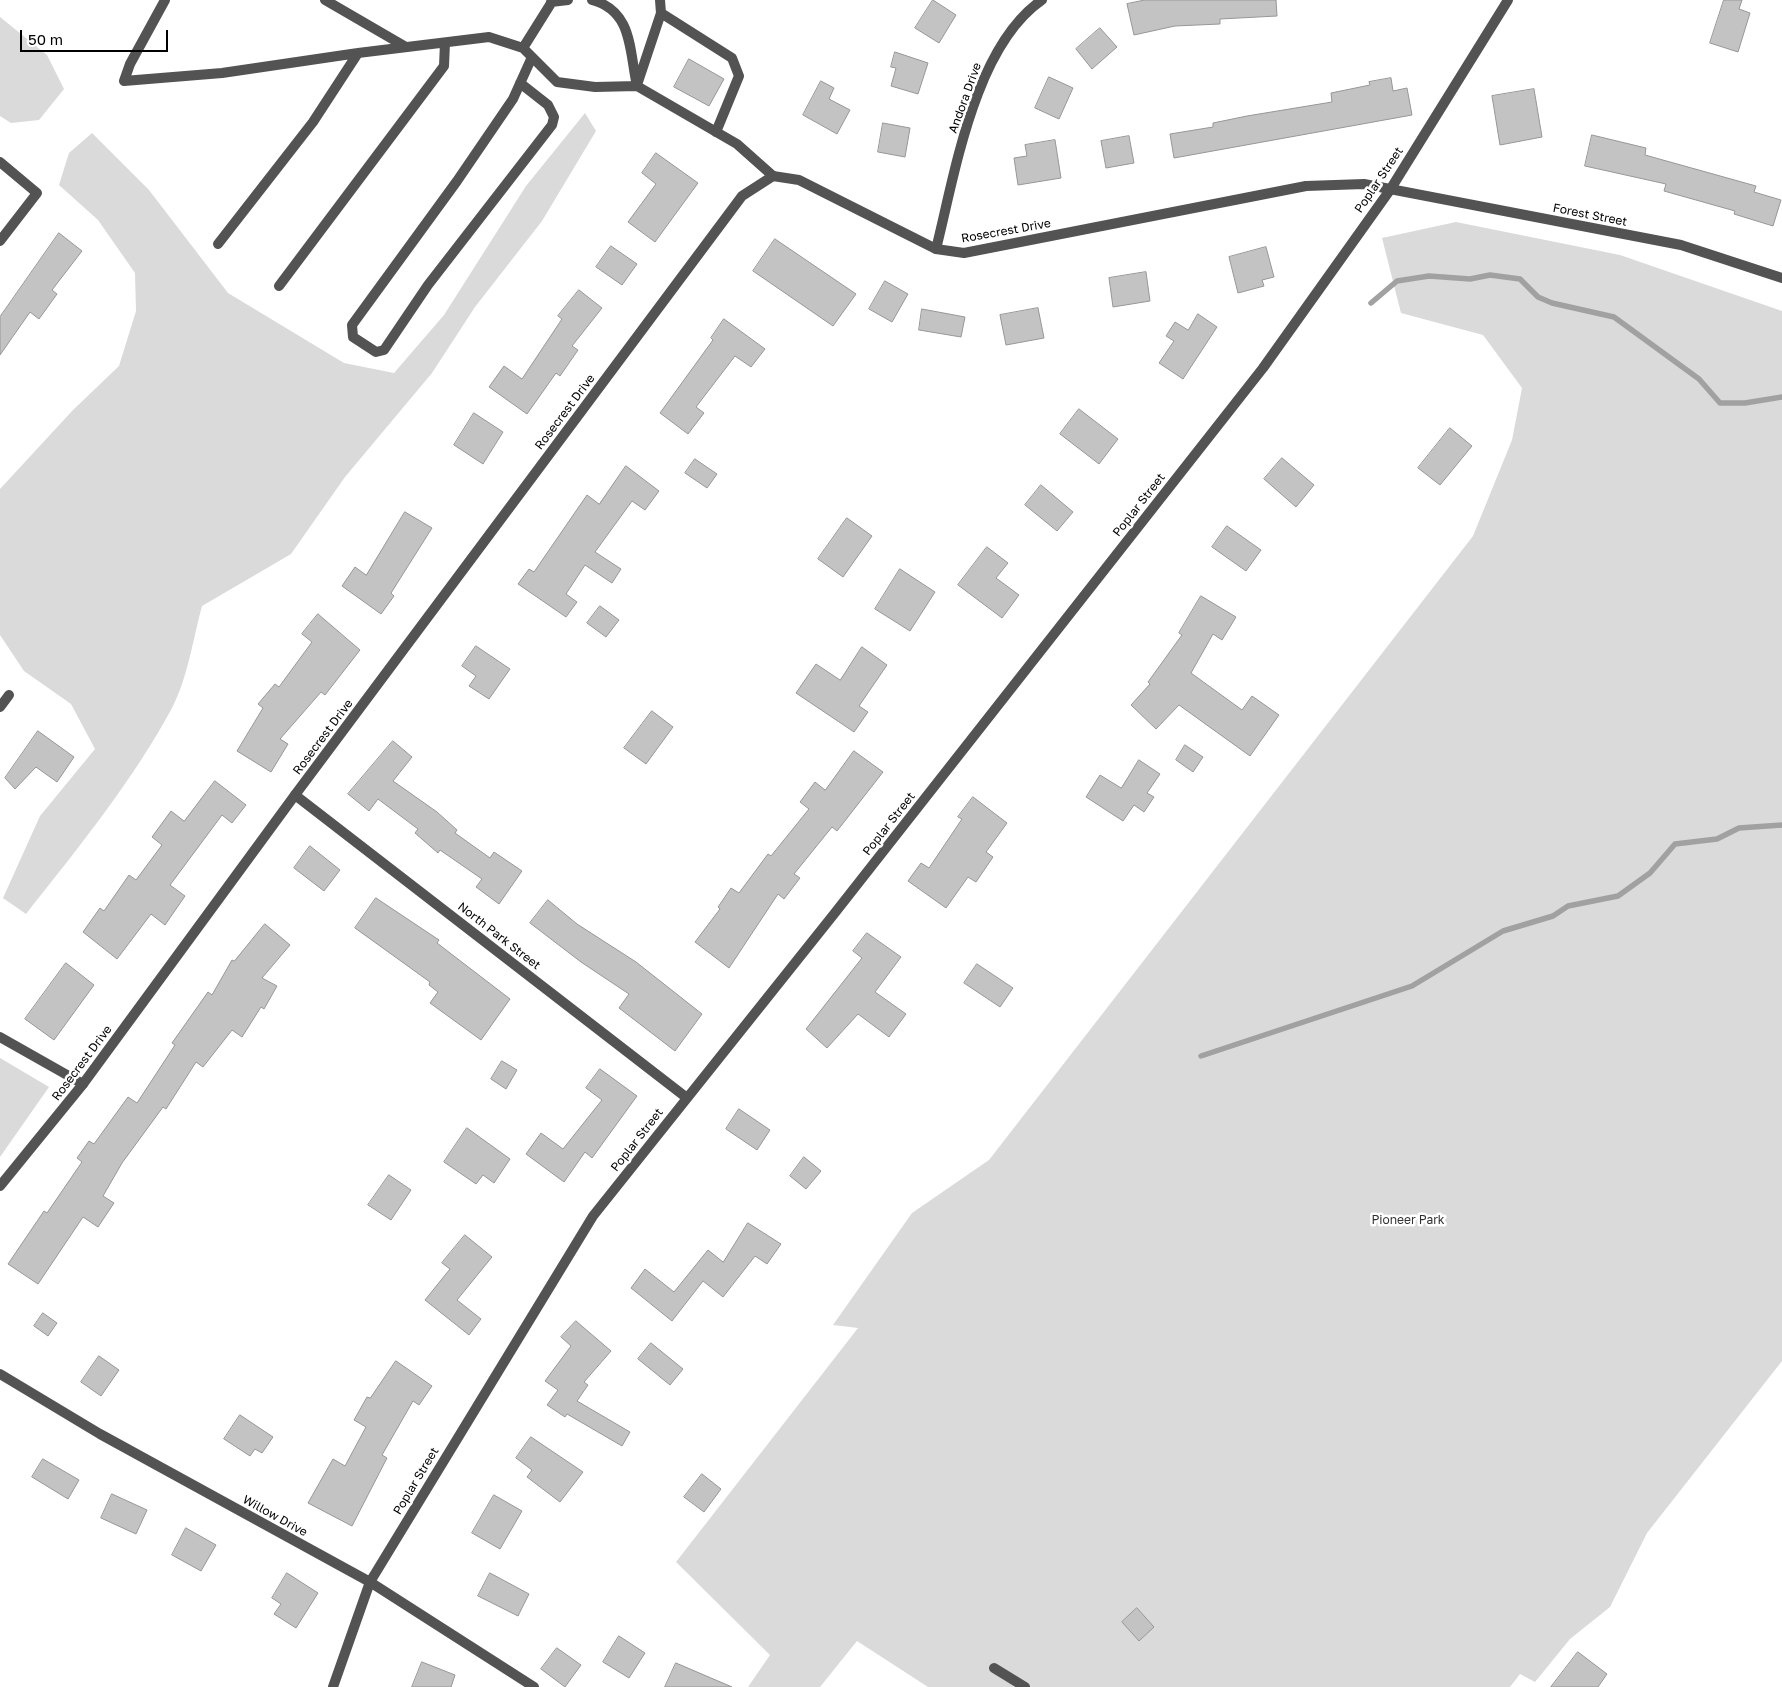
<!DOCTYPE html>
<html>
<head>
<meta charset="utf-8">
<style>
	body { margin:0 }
	#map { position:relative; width:1782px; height:1687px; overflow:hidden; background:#fff; font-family:"Golos Text",sans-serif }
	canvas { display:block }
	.scale { position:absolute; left:20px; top:30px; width:148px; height:22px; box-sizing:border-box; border:2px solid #000; border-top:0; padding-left:6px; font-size:15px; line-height:18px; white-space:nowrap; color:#000; -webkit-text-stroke:4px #fff; paint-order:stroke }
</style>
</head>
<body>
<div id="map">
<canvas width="1782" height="1687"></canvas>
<div class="scale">50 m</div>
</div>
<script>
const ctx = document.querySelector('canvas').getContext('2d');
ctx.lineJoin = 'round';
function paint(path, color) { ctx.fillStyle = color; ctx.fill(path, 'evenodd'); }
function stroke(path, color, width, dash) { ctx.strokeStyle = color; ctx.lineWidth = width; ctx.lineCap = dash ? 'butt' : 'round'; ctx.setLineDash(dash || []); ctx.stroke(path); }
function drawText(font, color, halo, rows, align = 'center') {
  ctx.font = font + ' "Golos Text",sans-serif'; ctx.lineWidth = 5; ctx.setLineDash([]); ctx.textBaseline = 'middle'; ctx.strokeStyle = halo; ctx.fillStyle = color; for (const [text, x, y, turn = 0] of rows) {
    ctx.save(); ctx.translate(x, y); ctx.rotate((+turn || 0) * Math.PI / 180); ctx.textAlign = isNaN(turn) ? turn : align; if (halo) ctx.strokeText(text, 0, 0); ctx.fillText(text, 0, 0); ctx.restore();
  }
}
paint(new Path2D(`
	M0,17L47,55L64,89L39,120L11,123L0,116Z
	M585,113L596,131L542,221L475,307L432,373L345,477L291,554L202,606C193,639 188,677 172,708C132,782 78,848 26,914L3,898L40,816L95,749L71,704L24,671L0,635V489L73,410L119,366L136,311L135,273L98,220L59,185L69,153L92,133L149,190L228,293L344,363L394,373L444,315L526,186Z
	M1456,222L1620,255L1782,311V1361L1647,1533L1610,1607L1570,1639L1535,1682L1520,1674L1510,1687H928L857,1641L820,1687H748L770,1655L676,1562L858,1328L833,1325L912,1213L989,1160L1473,536L1512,440L1522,388L1483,335L1401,313L1382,238Z
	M0,1058L49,1087L0,1157Z`), '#dadada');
stroke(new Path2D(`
	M1371,303L1397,281L1429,276L1470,279L1490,275L1520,279L1538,297L1552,303L1614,317L1699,379L1720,403H1745L1782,397
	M1201,1056L1412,986L1503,931L1553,916L1568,906L1618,896L1650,873L1675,844L1717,839L1739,828L1782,825`), '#a1a1a1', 5.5);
const building = new Path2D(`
	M933,0L956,15L939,43L915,28Z
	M1145,0H1276L1277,16L1220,19V24L1175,26L1134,35L1127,4Z
	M1724,0H1742L1739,9L1750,13L1738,52L1710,43Z
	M1100,28L1117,47L1092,69L1076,49Z
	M895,52L928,63L918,94L891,86L896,68L891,67Z
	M689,59L724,79L709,106L674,87Z
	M1049,77L1073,88L1059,119L1035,108Z
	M1391,78L1393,91L1407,88L1412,115L1174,158L1170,134L1213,127V123L1247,116L1332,102L1331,93L1370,85L1369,82Z
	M821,81L834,88L829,99L850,110L837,134L803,115Z
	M1534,89L1542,137L1500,145L1492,96Z
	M883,123L910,128L905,157L878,152Z
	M1592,135L1646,148L1645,155L1756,186L1754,192L1781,200L1773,226L1734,214L1735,211L1664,191L1666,184L1585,166Z
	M1129,136L1134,163L1106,168L1101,141Z
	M1055,140L1061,178L1018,185L1014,158L1027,156L1025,145Z
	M656,153L698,183L655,242L628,222L656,184L642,173Z
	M59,233L82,251L52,290L57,294L39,319L30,312L0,355V317Z
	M775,239L856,294L833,326L753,271Z
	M611,246L637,264L622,285L596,267Z
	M1266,247L1274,277L1262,280L1264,286L1238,293L1229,257Z
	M1146,272L1150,301L1113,307L1109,278Z
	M885,281L908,294L892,322L869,309Z
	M579,290L602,308L572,346L578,350L560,376L556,373L527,414L489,387L504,366L522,379L562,319L558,316Z
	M1038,308L1044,338L1006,345L1000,315Z
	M922,309L965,317L961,337L919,330Z
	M1198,314L1217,327L1183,379L1159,363L1174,341L1166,336L1175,322L1188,330Z
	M724,319L765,349L751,367L735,356L696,407L704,413L688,434L660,413L713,340L711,338Z
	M1079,409L1118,439L1099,464L1060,434Z
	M474,413L503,432L483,464L454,445Z
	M1450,428L1472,446L1440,485L1418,468Z
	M1282,458L1314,485L1296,507L1264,479Z
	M695,459L717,474L707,488L685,473Z
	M626,466L659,491L645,510L632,501L595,552L621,569L612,583L585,565L566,594L577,602L566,617L518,584L529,569L534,572L587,495L599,504Z
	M1041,485L1073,512L1057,531L1025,505Z
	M405,512L432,528L391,593L394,596L381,614L342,586L355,567L366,575Z
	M847,518L872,536L843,577L818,559Z
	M1227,526L1261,550L1246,571L1212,547Z
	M987,547L1008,563L996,578L1019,595L1002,618L958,585Z
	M900,569L935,592L910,631L875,609Z
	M1201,596L1236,617L1222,640L1213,634L1191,673L1242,710L1252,696L1279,715L1250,756L1179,705L1156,729L1131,705L1150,684L1148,682L1182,635L1179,633Z
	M600,606L619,620L606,637L587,623Z
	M318,614L360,650L325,695L321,692L280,739L288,744L271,772L237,751L263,708L258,704L275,684L279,687L312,642L302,634Z
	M476,646L510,669L489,699L469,686L476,676L462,666Z
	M862,647L887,665L859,706L868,712L854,732L796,693L816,664L840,680Z
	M652,711L673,727L646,764L624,748Z
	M38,731L74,757L57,782L36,767L15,789L5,778Z
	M393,741L412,757L393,781L437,812L457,830L455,833L490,858L494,852L522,871L499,904L476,887L482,879L440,850L438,853L415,833L418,829L378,799L369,811L348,794Z
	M1185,745L1203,757L1193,772L1176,760Z
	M854,751L883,772L837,831L832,827L794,874L800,878L784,899L778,894L729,968L695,942L720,909L718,907L731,888L739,893L768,854L771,856L809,809L800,802L815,782L825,790Z
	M1139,760L1160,774L1147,793L1154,797L1144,812L1134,805L1123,821L1086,797L1100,775L1121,788Z
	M215,781L246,805L232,823L222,815L170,885L185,896L165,925L151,914L117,959L83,932L100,908L104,911L129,875L136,880L162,845L152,837L171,811L184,821Z
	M973,797L1007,823L986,852L993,857L976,882L968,877L946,908L908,881L921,863L929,868L962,819L958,817Z
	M310,846L340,870L324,891L294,868Z
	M376,898L439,940L437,943L510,999L481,1040L430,1003L438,992L429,985L430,982L355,928Z
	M548,900L577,924L636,962L702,1014L675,1051L619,1008L629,994L581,962L530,923Z
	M265,924L290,945L262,978L277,986L264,1009L261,1007L242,1037L232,1030L203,1067L196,1062L166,1109L163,1107L122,1163L103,1196L114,1203L98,1227L83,1217L38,1284L8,1264L44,1211L47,1213L82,1162L77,1158L89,1141L94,1144L128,1097L137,1103L175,1045L172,1043L208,992L212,995L232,960L234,961Z
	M867,933L901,957L875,992L906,1014L889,1037L858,1014L827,1048L806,1029L862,958L853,951Z
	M66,963L94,985L54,1040L25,1019Z
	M977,964L1013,988L1000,1007L964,983Z
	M502,1061L517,1070L506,1089L491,1079Z
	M600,1069L637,1096L592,1158L585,1152L564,1182L526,1154L541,1133L563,1149L602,1100L586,1088Z
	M739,1109L770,1130L757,1150L726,1129Z
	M467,1128L510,1159L494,1183L483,1175L476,1184L444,1162Z
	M804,1157L821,1171L806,1189L790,1176Z
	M389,1175L411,1190L391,1220L368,1205Z
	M748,1223L781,1244L767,1264L755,1256L723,1297L703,1281L672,1321L631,1288L645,1269L674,1292L708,1250L723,1262Z
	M465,1235L492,1257L457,1300L481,1319L469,1335L425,1300L450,1269L442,1263Z
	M43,1313L57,1323L48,1336L34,1326Z
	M576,1321L611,1351L584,1382L588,1385L577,1401L630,1432L622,1446L567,1414L565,1417L547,1405L558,1390L545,1381L571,1346L561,1337Z
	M651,1343L683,1369L670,1385L638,1359Z
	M99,1356L119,1370L101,1396L81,1382Z
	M396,1361L432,1386L419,1405L413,1401L382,1455L387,1458L352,1526L308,1503L333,1459L345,1466L366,1427L354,1420L367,1397L370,1398Z
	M240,1415L273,1437L262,1453L255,1449L250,1456L224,1439Z
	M531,1437L583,1472L560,1502L527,1477L532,1470L516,1458Z
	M43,1459L79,1480L68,1499L32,1477Z
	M702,1474L721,1489L704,1512L684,1497Z
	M112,1494L147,1510L136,1534L101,1518Z
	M494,1495L522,1511L500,1549L472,1533Z
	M186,1528L216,1545L201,1571L172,1555Z
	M287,1573L318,1593L296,1628L274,1614L281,1604L272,1598Z
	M490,1573L529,1594L518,1616L478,1596Z
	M1137,1608L1154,1627L1139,1641L1122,1622Z
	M619,1636L645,1653L629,1678L603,1662Z
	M557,1648L581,1665L565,1687L541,1669Z
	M1578,1652L1607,1674L1598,1687H1551Z
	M422,1662L455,1675L451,1687H412Z
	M676,1663L732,1687H665Z`);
paint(building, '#c3c3c3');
stroke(building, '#979797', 1);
stroke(new Path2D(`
	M165,0L130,64L124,81L222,73L358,53L489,37L523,48L557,82L595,87L637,86L737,144L773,176
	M325,0L406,47
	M592,0C633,11 629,50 637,86
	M551,2L568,0
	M661,13L732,58L739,76L716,132
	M523,48L553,0
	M520,83L548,105L554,117L552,125L428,285L384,350L376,352L353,337L352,325L457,181L513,99L532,57
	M637,85L661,13L660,0
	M218,244L313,122L358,53
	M279,286L444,66L445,43
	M994,1668L1025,1687`), '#535353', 10);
stroke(new Path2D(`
	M0,162L37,193L0,241
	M936,249C955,174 974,47 1042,0
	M0,707L9,695
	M295,795L687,1098
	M0,1037L83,1084
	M0,1374L100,1434L370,1582L534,1687
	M333,1687L370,1582L593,1216L834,914L1263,368L1390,190L1508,0`), '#535353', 10);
stroke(new Path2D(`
	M0,1186L83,1084L295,795L742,196L773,176L799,180L936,249L964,253L1306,186L1364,184L1681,245L1782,278`), '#535353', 10);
drawText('12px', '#000', '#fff', [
	["Andora Drive",965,98,-70],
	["Poplar Street",1379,180,-56],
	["Forest Street",1590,215,11],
	["Rosecrest Drive",1006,231,-10],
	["Rosecrest Drive",565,412,-53],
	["Poplar Street",1139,505,-52],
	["Rosecrest Drive",323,737,-53],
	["Poplar Street",889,824,-52],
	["North Park Street",499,936,38],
	["Rosecrest Drive",82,1063,-53],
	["Poplar Street",637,1140,-52],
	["Poplar Street",416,1481,-59],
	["Willow Drive",275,1516,29]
]);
drawText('12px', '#313131', '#fff', [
	["Pioneer Park",1408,1220]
]);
</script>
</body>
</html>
